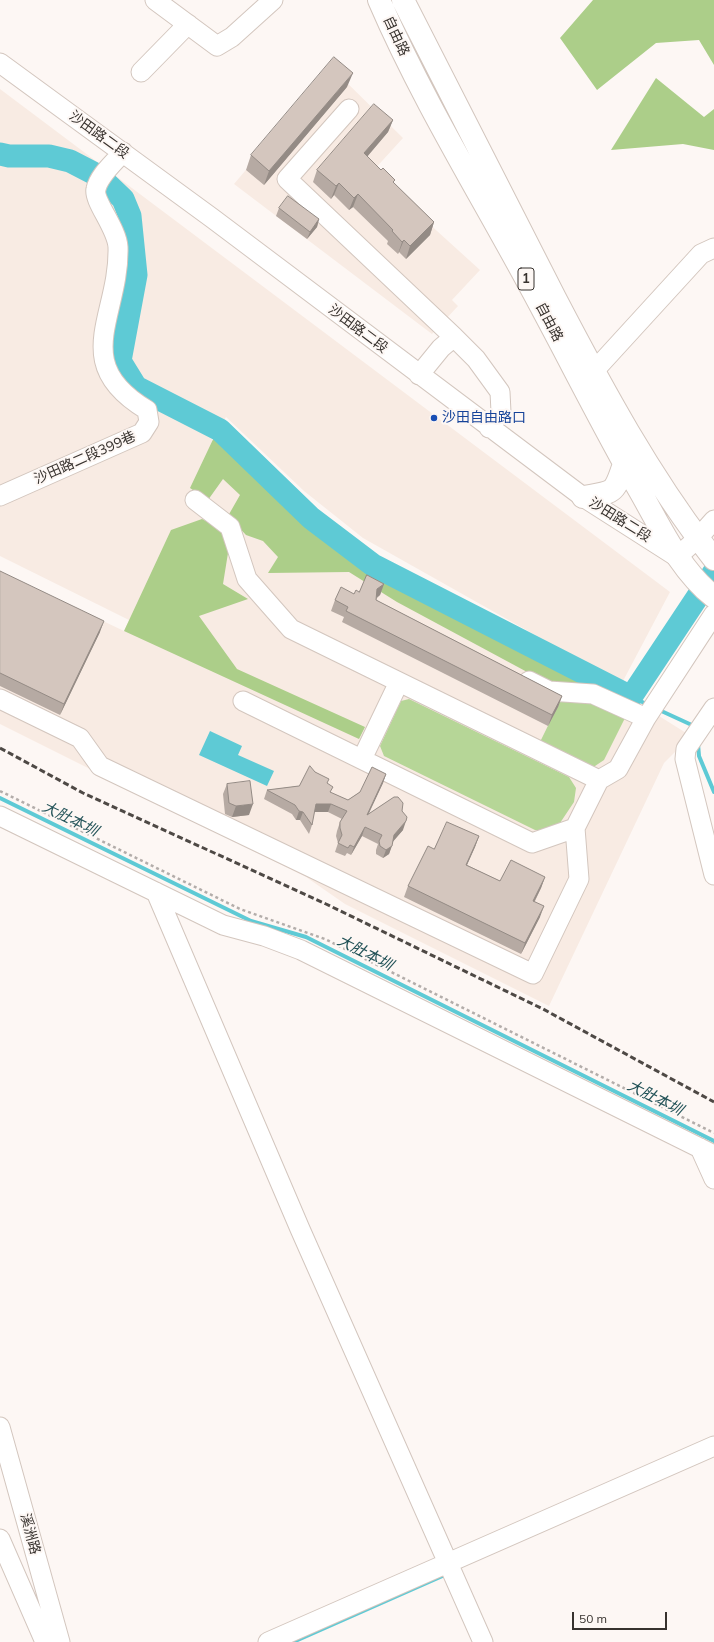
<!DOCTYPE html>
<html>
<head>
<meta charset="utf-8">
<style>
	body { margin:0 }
	#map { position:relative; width:714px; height:1642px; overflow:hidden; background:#fdf7f4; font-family:Mulish,sans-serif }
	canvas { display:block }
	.scale { position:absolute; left:572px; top:1612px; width:95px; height:18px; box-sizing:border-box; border:2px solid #37322e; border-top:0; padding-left:5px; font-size:12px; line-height:14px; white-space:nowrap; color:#37322e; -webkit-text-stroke:3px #fdf7f4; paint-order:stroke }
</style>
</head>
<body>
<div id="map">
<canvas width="714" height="1642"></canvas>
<div class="scale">50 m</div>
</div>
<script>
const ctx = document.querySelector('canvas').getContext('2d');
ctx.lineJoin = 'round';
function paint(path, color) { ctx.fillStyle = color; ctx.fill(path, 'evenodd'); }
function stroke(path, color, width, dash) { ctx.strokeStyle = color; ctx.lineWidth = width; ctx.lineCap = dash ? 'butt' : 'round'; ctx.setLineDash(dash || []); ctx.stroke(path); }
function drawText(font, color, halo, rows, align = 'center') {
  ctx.font = font + ' Mulish,"Noto Sans TC",sans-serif'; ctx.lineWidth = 4; ctx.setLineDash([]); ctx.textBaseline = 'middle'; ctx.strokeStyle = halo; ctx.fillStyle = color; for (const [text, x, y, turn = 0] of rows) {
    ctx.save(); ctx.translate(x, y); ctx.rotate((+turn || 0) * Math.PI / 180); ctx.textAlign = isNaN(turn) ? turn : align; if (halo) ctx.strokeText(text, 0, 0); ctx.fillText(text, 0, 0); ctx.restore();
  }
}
paint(new Path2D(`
	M332,68L403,138L372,172L480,270L452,300L458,306L432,334L234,184Z
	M0,89L670,592L623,681L599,671L363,538L304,491L226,417L212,440L363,571L659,716L691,736L664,763L549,1006L345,904L306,877L0,724V572L124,631L129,620L0,556Z`), '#f8ebe3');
paint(new Path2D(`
	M567,687L626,716L604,760L592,768L540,742Z
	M409,699L569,777L576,788L574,802L558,826L549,830H535L384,756L380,746L401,701Z`), '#b6d697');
paint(new Path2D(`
	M593,0H714V65L699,40L656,43L597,90L560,38Z
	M656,78L704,117L714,109V150L683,144L611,150Z
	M217,431L292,505L349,551L572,663L583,689L555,687L397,602L349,572L268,573L278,557L263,541L246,535L228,516L240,495L223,479L208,500L190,488Z
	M202,519L226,530L228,553L223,584L248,599L199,616L237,669L365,727L359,739L124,631L171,530Z`), '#acce89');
paint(new Path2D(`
	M210,731L242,746L238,755L274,771L267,786L199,755Z`), '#5ecad5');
stroke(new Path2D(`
	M631,697L649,705
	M657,709L694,726
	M698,744L699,756L714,792
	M0,798L251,921L306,937L714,1141
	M293,1642L447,1574`), '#5ecad5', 4);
stroke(new Path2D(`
	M0,154L9,156H49L70,161L99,176L123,199L130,216L136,275L120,361L136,387L220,430L311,518L373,565L631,697L714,572`), '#5ecad5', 23);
const minor = new Path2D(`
	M155,0L217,46L232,37L273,0
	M0,63L212,218L583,497L677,557L698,538L714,520
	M141,72L188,24
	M349,109L287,179L454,337
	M594,371L701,254L714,248
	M419,375L441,348L454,337L476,359L500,392L501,412L489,428
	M0,496L142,433L149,422L147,410C68,363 120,316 118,247C117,228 93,201 96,189C99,175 114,163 123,152
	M195,500L230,527L247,579L291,629L599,780
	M529,681L549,691L593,694L646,718
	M0,699L80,738L100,766L533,974L579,879L575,828
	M243,701L532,843L575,828L599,780L618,769L646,718L714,614
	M714,708L686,749L685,759L714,875
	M362,759L399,682
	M0,816L223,925L264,936L301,950L714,1155
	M156,892L300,1229L483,1642
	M700,1148L714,1179
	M0,1427L60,1642
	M0,1539L45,1642
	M268,1642L714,1446`);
const major = new Path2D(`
	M379,0C426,109 490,209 545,314C577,374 607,434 641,493C662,530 680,570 714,597
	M403,0C454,99 504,199 555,298C602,388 651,479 714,559
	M583,497C614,492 614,495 624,464`);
stroke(minor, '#d3c6be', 21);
stroke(major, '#d3c6be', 24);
stroke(new Path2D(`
	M0,791L240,909L325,939L714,1133`), '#b3adaa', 2.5, [3, 3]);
stroke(minor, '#fff', 19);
stroke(major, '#fff', 22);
stroke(new Path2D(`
	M0,748L83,793L326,904L543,1009L714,1102`), '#4e4945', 3, [6, 3]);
paint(new Path2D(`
	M347,87L264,185L246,170L251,155Z
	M393,120L388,132L367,157L434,222L430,235L406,259L399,252L398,254L387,244L388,241L353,207L349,210L334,195L331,199L313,182L317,170Z
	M279,208L319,219L317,227L307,239L276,216Z
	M0,571L100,632L60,715L0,686Z
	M384,584L380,595L377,598L376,600L562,696L558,707L548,726L342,622L344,617L331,611L335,600Z
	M315,772L327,784L331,793L348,800L386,774L383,783L368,814L402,811L403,830L393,841L389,854L383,858L376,854V850L378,844L362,836L351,855L347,853L345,856L335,852L338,843L336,836L337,831L340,822L342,819L328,812H314L312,825L309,834L300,820H296L292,814L264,799L267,790L299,786Z
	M227,784L249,815L232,817L225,814L223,794Z
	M479,836L475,847L467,865L500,881L545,877L541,888L535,901L540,917L521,954L404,897L408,886Z`), '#b6aaa3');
paint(new Path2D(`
	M353,73L347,87L264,185L269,171Z
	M393,120L388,132L359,166L364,153Z
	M339,183L334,195L331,199L336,186Z
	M358,194L353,207L349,210L354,198Z
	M319,219L317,227L307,239L310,232Z
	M434,222L430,235L406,259L410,246Z
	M404,240L399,252L398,254L402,242Z
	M384,584L380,595L373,600L377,589Z
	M104,621L100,632L60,715L64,704Z
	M562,696L558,707L548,726L552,715Z
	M386,774L383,783L364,824L367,815Z
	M253,804L249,815L232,817L236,806Z
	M316,804H331L328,812H313Z
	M299,811L303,812L300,820H296Z
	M406,821L403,830L391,844L394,835Z
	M365,827L362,836L351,855L354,847Z
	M479,836L475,847L462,876L466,865Z
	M392,846L389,854L383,858L386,850Z
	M545,877L541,888L529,912L533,901Z
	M544,906L540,917L521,954L525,943Z`), '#948b85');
const building = new Path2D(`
	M334,57L353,73L269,171L251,155Z
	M374,104L393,120L364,153L381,170L383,168L395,180L393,182L434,222L410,246L404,240L402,242L392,231L393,230L358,194L354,198L339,183L336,186L317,170Z
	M288,196L319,219L310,232L279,208Z
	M0,571L104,621L64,704L0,673Z
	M367,575L384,584L377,589L376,600L562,696L552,715L346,611L348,607L335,600L341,587L354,594L356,590L359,592Z
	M310,766L315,772L329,779L327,783L333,787L330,792L348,800L360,792L372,767L386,774L367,815L394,797H398L403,803L402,811L407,817L406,821L394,835L392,846L386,850L380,846L379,841L382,835L365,827L354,847L350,845L348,848L338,843L342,835L340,828V822L347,811L331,804H316L312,825L303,812L299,811L295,805L267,790L299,786Z
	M250,781L253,804L236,806L229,803L227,784Z
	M447,822L479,836L466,865L500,881L511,860L545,877L533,901L544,906L525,943L408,886L428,846L434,849Z`);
paint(building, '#d4c6be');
stroke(building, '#948b85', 1);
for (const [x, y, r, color] of [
	[434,418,4,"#1a4fb4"]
]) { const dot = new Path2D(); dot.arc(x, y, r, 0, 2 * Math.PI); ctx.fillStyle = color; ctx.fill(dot); stroke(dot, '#fdf7f4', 1.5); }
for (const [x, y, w] of [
	[526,279,16]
]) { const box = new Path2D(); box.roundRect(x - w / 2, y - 11, w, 22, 3); ctx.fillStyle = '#fdf7f4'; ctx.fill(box); stroke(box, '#37322e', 1); }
drawText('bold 13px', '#37322e', null, [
	["1",526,279]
]);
drawText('14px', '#37322e', '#fdf7f4', [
	["自由路",396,36,65],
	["沙田路二段",99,135,36],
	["自由路",549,322,62],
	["沙田路二段",358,329,37],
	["沙田路二段399巷",85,458,-24],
	["沙田路二段",620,520,32],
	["溪洲路",30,1534,75]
]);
drawText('14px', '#164399', '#fdf7f4', [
	["沙田自由路口",442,418]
], 'left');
drawText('italic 15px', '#235358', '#fdf7f4', [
	["大肚本圳",70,819,26],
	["大肚本圳",365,953,27],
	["大肚本圳",655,1098,27]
]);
</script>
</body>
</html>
